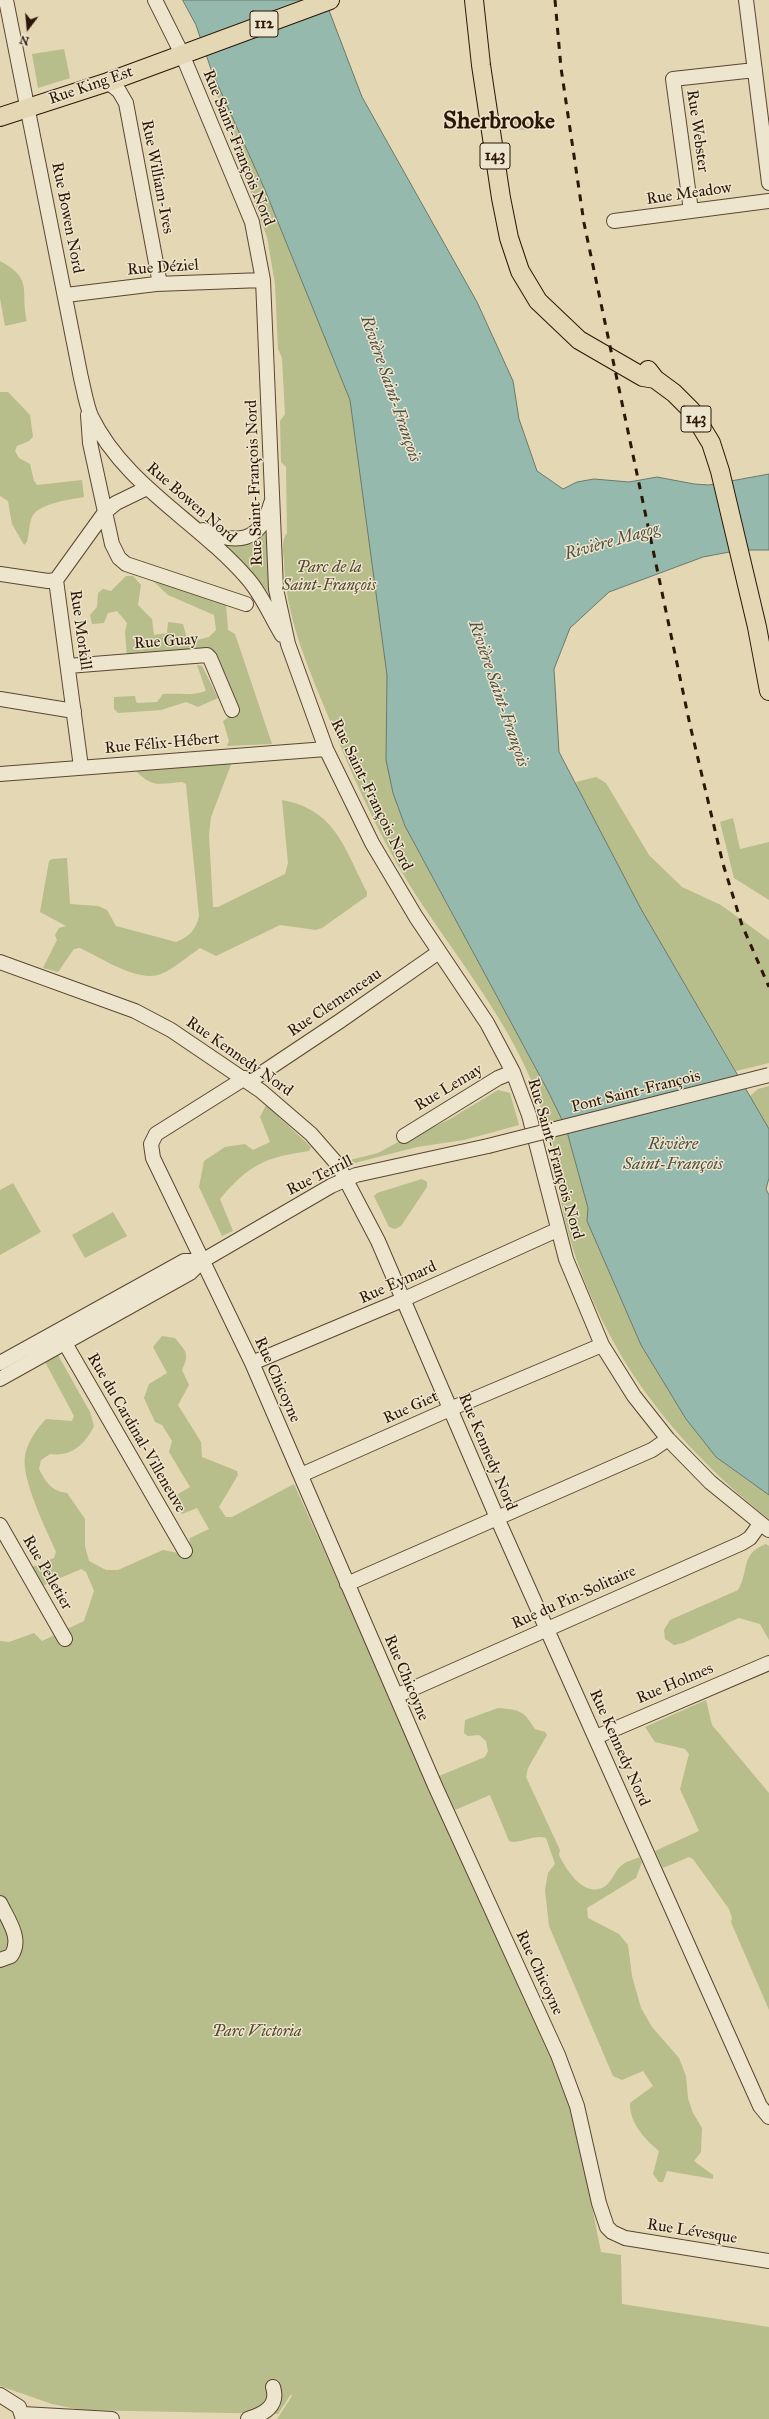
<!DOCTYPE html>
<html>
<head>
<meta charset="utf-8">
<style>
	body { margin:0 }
	#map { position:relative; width:769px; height:2419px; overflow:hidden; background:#e3d7b4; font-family:"IM FELL Great Primer",serif }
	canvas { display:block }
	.north { position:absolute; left:8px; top:8px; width:40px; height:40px; -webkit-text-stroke:3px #ede5ce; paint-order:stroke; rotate:196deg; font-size:11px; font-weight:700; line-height:16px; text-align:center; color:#2c1605 }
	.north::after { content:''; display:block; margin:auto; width:14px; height:18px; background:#2c1605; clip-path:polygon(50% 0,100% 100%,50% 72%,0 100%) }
</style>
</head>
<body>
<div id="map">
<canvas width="769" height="2419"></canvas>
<div class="north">N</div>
</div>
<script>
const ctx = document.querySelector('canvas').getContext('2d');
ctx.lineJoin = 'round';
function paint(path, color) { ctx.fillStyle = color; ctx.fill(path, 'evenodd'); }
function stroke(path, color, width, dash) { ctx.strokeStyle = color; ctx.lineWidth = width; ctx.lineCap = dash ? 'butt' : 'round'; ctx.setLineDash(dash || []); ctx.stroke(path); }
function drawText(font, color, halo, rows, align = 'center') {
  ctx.font = font + ' "IM FELL Great Primer",serif'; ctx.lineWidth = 3; ctx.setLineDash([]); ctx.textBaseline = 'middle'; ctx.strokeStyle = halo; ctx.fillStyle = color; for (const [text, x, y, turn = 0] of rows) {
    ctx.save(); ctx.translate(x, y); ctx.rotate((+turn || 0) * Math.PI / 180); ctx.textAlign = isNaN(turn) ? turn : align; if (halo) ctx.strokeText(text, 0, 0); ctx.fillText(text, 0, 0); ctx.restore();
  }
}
paint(new Path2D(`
	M64,49L70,78L38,88L32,54Z
	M212,72L265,190L350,400L387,675L386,760L405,826L548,1091L566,1128L588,1208L587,1221L641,1345L686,1419L716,1457L769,1495V1519C713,1475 663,1423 625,1362C596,1313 573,1261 562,1206C553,1164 548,1120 531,1080C501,1009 449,948 409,884C375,829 350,770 326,711C306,662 285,614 284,560C283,550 281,541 287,533L286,467L281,462L280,421L285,414L282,358L278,349L275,284L267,237L228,128L227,118L207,73Z
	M517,114L529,124L527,130L514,129L510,121Z
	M0,261C34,279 20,291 27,321L5,326L0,298Z
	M0,392H8L30,415L33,437L29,441L17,446L15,451L19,458L30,464L34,481L37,485L82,480L84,497C71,499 37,504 32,517C29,524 29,534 27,542L24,545L12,524L8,501L0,496Z
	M269,522L271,596L253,573L223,544Z
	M126,576H133L141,585L138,605L152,619L154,635L167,633L168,622L183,624L188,642L209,637L216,630L214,615L168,595L151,579L226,604L228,630L235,634L272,744L227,746L229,741L223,721L237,711L212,652L127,657L125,632L127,623L117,611L108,613L104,623L92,624L90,615L97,607L98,593L103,589L111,591Z
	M197,665L202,666L218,698L198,707L186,702L161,710L118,713L114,709V697L135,696L136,702L138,703L157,702L163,694C179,693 191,696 206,691Z
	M232,762L211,817L209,835L213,907H218L285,874L288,863L282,800C336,810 344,848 367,892V896L322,928L316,930L280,925L216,956L200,948C188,956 175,968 161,974C138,983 102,958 80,948L74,949L58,972L43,968L57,940L55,935L59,928L66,926L40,912L49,861L52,859L67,858L70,904L98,906L107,910L116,926L176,942C189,937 196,930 199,916L186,784L182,782C157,784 152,788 134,769Z
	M596,777L606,783L649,855L682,887L721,905L769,940V1063L736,1071L641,909L582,799L576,782Z
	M733,818L740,849L769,842V900L734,878L720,822Z
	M769,1086V1129L750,1096L758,1089Z
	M498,1090L510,1093L519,1125L464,1140L417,1147L351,1164L350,1160L378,1153L398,1142L411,1138L450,1119Z
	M266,1105L311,1147L309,1151C266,1157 248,1165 220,1199L233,1231L222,1236L199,1187L204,1161L225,1147L245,1144L253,1150L270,1142L260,1117Z
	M422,1179L427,1182V1187L401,1226L395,1229L389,1227L374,1196L377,1193Z
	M13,1183L41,1232L0,1255V1190Z
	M113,1212L127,1236L85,1258L72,1235Z
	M162,1336L175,1338C186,1352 190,1353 182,1370L189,1385L178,1405L201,1442L202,1457L237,1471L238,1475L219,1507L226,1517H232L294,1484L558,2071L573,2111L601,2252L621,2255L622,2304L769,2327V2419H277L292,2396L291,2394L278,2414L82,2410L52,2404L0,2386V1641L9,1642L34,1633L42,1641L84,1621L94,1591L86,1572L81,1569L42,1586L32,1567L54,1558L56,1552C46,1529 21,1479 25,1456C27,1443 37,1428 46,1419L72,1421L74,1416L45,1362L58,1355L90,1412L94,1426C85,1444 72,1457 50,1454L41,1460L39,1469C46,1482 51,1491 67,1493L85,1519V1546L89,1561L106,1570H118L163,1550L184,1554L189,1546L190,1538L209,1529L197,1508L182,1514L173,1497L190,1487L169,1452L172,1441L162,1425L155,1422L144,1398L149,1384L167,1373L153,1347Z
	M766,1544L769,1546V1640L760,1624L739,1618L683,1643L674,1645L665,1639L664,1630L670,1620L738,1590C750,1569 740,1554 766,1544Z
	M706,1700L712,1725L769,1793V2010L731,1922L732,1918L729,1909L693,1859L689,1857L663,1868L655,1851L699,1831L680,1789L689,1754L685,1749L655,1742L645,1727Z
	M498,1708C520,1710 523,1710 535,1729L545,1732L547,1735L528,1768L526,1777L560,1850L559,1855C566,1869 582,1896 602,1888C612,1884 614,1871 622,1865C626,1861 634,1860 639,1857L642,1862L636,1878L587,1908L588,1918L619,1934L628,1945L632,1976L641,2008L652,2027L679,2058L686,2076L688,2098L693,2113L702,2128L701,2152L694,2161L713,2175V2179L667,2171L663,2182H659L653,2174L659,2151C645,2140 629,2122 630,2103L653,2086L643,2071L622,2080L613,2076L549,1926L545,1890L548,1873L555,1864L546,1838C532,1834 520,1845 509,1841L490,1795L455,1810L439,1776L485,1757L488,1751L486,1741L479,1735L468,1736L464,1733L465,1720Z`), '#b7bd8b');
const water = new Path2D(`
	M183,0H325L362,97L477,302L513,381L519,419L537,471L563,489L577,482L594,479L629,482L657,477L694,484L709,485L769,474V550H740L703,557L609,592L570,628L554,669L559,752L641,909L769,1129V1178L766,1189L769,1195V1495L716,1457L686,1419L641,1345L587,1221L588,1208L566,1128L548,1091L405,826L393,793L386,760L387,675L350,400L265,190L212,72L196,25Z`);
paint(water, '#95baad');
stroke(water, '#6b786a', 1);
const minor = new Path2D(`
	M6,0L81,378C84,390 86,404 91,416C125,486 198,521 248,579C262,595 271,617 282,635
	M155,0L182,54L252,222L263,280L276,589L288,644L326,749L372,843L416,917L487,1023L513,1072L529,1115L566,1259L602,1345L634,1396L668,1439L710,1482L769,1530
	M746,0L769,183
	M108,82L119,91L126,103L160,284
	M691,211L673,79L755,70
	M614,221L769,201
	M66,295L156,284L263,280
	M88,415L90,443L112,544L119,558L126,564L246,604
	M203,530C237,545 260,543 271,503
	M0,574L48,581L56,580
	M68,666L207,655L210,658L232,710
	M0,699L74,711
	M81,767L56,580L105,512L116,503L147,488
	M0,774L326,749
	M0,962L135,1011L171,1030L261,1091L311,1134L338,1165L378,1241L498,1520L760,2106L769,2117
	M245,1078L156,1134L151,1144L153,1158L252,1363L436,1788L558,2055L577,2106L599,2203L607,2227L612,2232L625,2238L769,2261
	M250,1081L340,1021L439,952
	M404,1136L498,1078L513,1072
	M58,1331L185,1551
	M0,1363L184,1261H202
	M252,1363L402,1300L557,1230
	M0,1379L190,1273L202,1261L331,1186L356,1175L488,1146
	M301,1475L450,1409L602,1345
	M0,1525L65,1639
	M347,1584L652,1450L668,1439
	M396,1696L742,1543L750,1538L760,1524
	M596,1737L769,1663
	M0,1903C8,1920 23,1939 11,1956L0,1960
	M0,2395L19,2407L23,2419
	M23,2414L112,2419
	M248,2419C264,2414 279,2406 273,2387`);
const major = new Path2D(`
	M474,0L481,65L501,198L509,238L520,271L538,301L579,340L643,377L655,379
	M0,117L108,82L330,0
	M648,370L655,379L674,393L691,410L711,443L720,471L757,627L769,691`);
stroke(minor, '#5a4631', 16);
stroke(major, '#2c1605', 20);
stroke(minor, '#ede5ce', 14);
stroke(major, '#e3d7b4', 18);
stroke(new Path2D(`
	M555,0L561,68L584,223L690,725L723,864L742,925L769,987`), '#2c1605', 3, [7, 7]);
const minorBridge = new Path2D(`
	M488,1146L769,1075`);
stroke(minorBridge, '#5a4631', 16, []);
stroke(minorBridge, '#ede5ce', 14);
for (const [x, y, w] of [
	[264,24,28],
	[495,156,30],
	[696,419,30]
]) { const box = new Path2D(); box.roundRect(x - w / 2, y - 13, w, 26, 3); ctx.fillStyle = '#ede5ce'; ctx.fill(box); stroke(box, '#2c1605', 1); }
drawText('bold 15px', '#2c1605', null, [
	["112",264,24],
	["143",495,156],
	["143",696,419]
]);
drawText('16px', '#2c1605', '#ede5ce', [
	["Rue King Est",91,86,-19],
	["Rue Webster",697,131,82],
	["Rue Saint-François Nord",238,148,68],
	["Rue William-Ives",157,177,79],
	["Rue Meadow",689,194,-8],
	["Rue Bowen Nord",67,218,79],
	["Rue Déziel",163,268,-4],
	["Rue Saint-François Nord",255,483,-92],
	["Rue Bowen Nord",191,503,41],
	["Rue Morkill",80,630,82],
	["Rue Guay",166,642,-4],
	["Rue Félix-Hébert",162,744,-5],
	["Rue Saint-François Nord",371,795,64],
	["Rue Clemenceau",335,1003,-34],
	["Rue Kennedy Nord",239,1057,35],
	["Rue Lemay",449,1088,-31],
	["Pont Saint-François",636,1092,-14],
	["Rue Saint-François Nord",555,1159,74],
	["Rue Terrill",320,1176,-26],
	["Rue Eymard",398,1283,-24],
	["Rue Chicoyne",277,1380,66],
	["Rue Giet",411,1408,-24],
	["Rue du Cardinal-Villeneuve",136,1433,60],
	["Rue Kennedy Nord",487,1452,67],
	["Rue Pelletier",47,1573,60],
	["Rue du Pin-Solitaire",574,1598,-24],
	["Rue Chicoyne",406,1678,67],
	["Rue Holmes",675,1684,-23],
	["Rue Kennedy Nord",619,1748,66],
	["Rue Chicoyne",539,1973,65],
	["Rue Lévesque",692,2232,9]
]);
drawText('italic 16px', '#56482d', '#ede5ce', [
	["Parc de la",329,568],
	["Saint-François",329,586],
	["Parc Victoria",257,2032]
]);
drawText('italic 17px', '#514f40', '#ede5ce', [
	["Rivière Saint-François",390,389,71],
	["Rivière Magog",612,542,-16],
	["Rivière Saint-François",498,694,71],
	["Rivière",673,1145],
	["Saint-François",673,1165]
]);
drawText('bold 24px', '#2c1605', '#ede5ce', [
	["Sherbrooke",499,122]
]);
</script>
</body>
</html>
